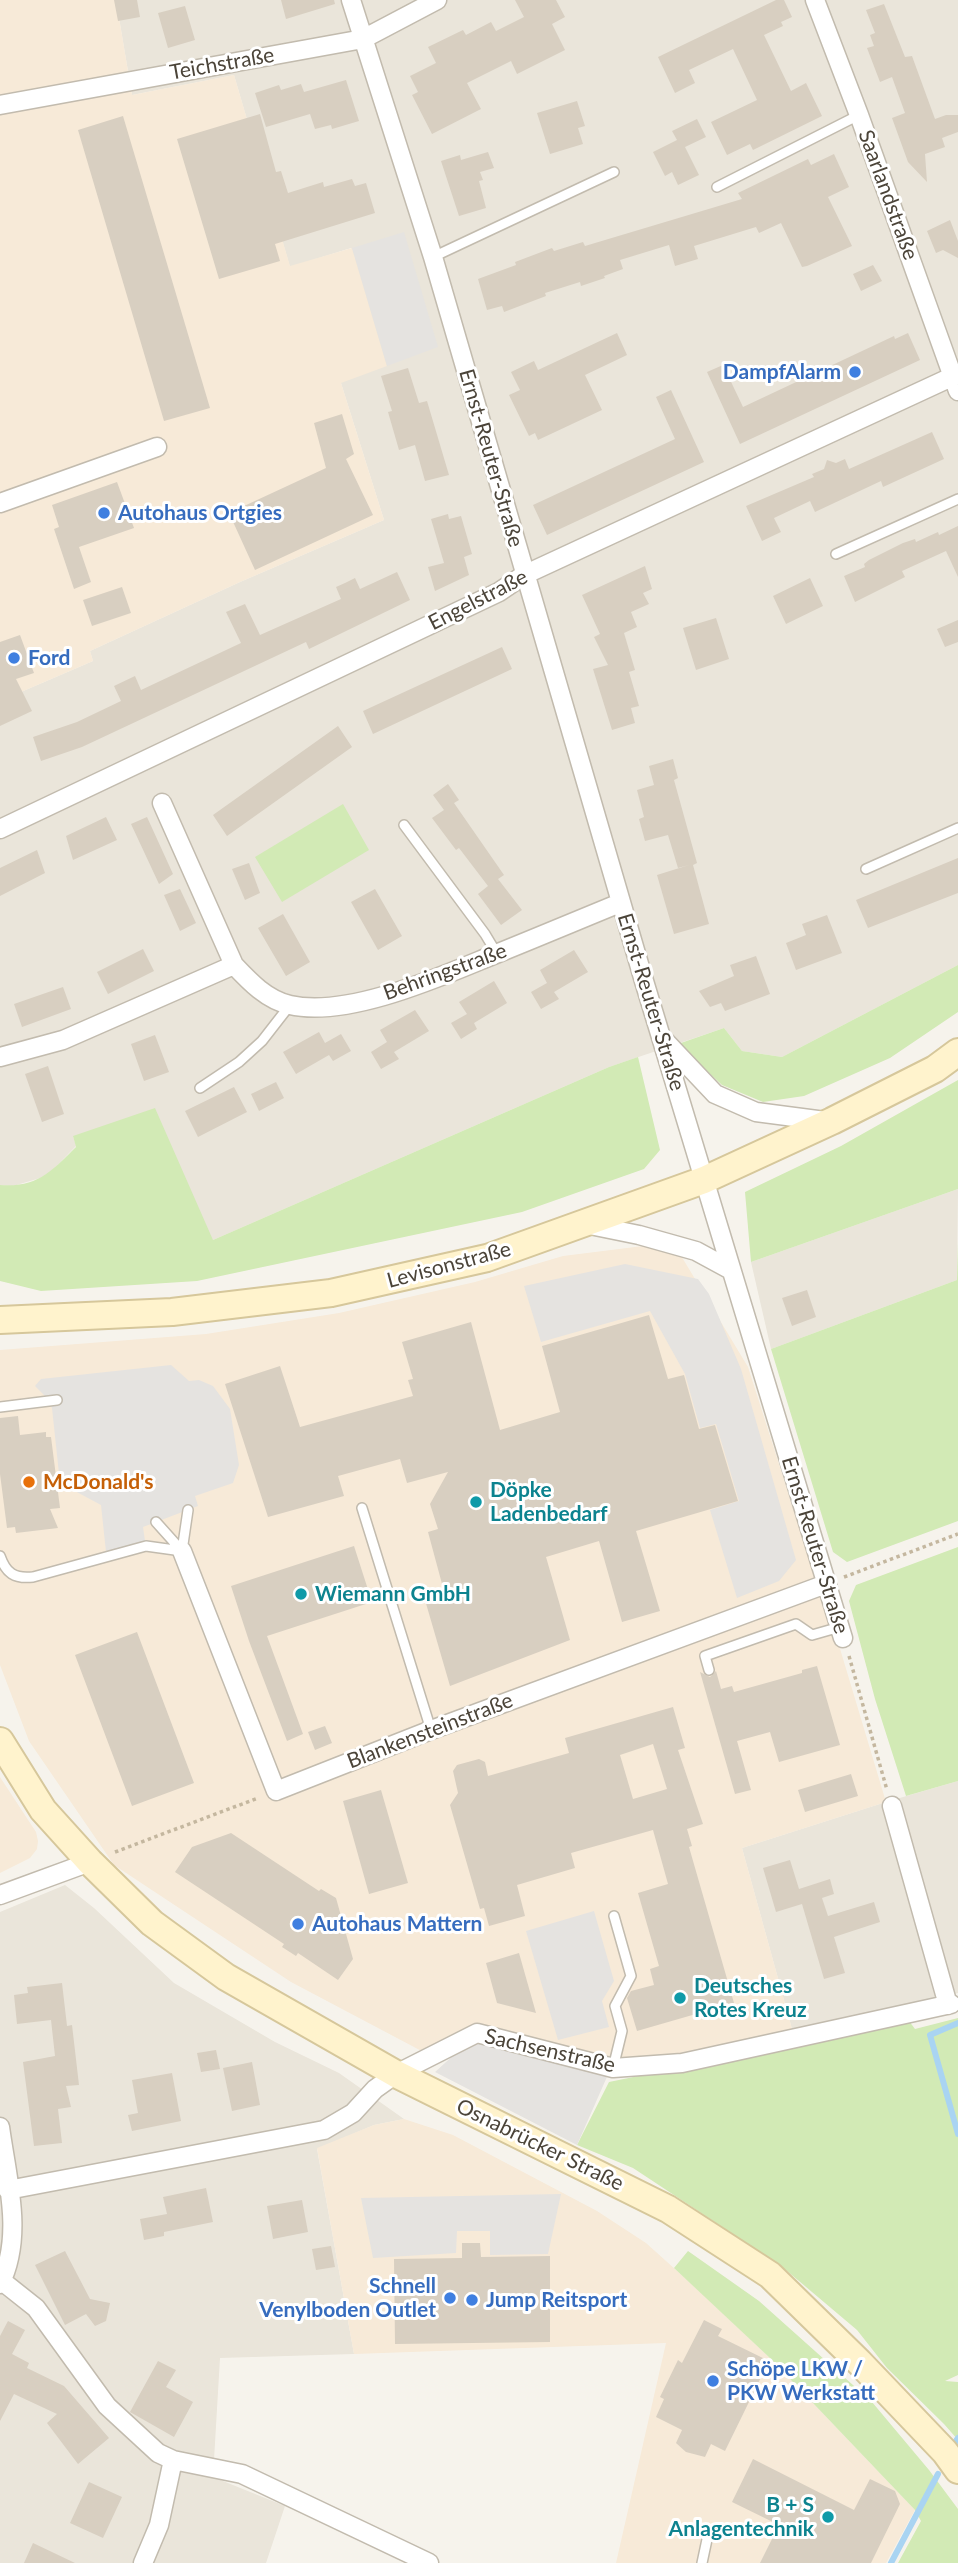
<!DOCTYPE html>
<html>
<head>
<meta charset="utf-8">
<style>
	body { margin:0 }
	canvas { display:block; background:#f6f3ec }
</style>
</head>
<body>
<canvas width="958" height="2563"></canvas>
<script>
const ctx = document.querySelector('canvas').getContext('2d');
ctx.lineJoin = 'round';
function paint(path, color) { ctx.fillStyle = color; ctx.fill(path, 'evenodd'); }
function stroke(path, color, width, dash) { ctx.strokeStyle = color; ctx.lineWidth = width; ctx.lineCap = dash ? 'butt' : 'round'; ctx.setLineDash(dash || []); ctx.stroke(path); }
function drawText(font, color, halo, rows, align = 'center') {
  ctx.font = font + ' Lato,sans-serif'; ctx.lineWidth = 6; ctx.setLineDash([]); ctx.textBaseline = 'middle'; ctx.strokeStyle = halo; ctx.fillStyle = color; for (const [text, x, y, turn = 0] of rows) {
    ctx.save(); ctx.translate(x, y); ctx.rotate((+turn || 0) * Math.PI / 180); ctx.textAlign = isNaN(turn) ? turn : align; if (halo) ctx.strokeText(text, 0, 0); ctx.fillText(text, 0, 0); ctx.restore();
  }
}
paint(new Path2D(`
	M116,0H958V965L782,1057L742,1051L724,1028L609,1067L213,1240L73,1136L76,1146L47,1176L13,1186L0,1185V701L93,661L90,651L240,582L384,520L341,383L351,248L290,267L234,75L132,95Z
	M958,1189L957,1280L771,1349L751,1262Z
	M958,1781V1993L792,2029L742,1848L886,1802Z
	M65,1885L94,1908L174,1983L275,2042L339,2073L404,2119L374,2125L317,2149L354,2354L220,2358L213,2477L285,2506L266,2563H0V1912Z`), '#eae5da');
paint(new Path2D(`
	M0,0H116L132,95L234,75L290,266L352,248L387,366L341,383L384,520L240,582L90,651L93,661L0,701Z
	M651,1245L680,1254L748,1367L808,1555L832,1622L886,1802L742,1848L792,2029L684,2053L611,2065L477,2030L431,2056L291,1982L114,1865L29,1741L0,1665V1350L206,1334L339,1313L475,1282L563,1256Z
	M0,1777L36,1832L38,1841L37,1849L30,1858L0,1873Z
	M404,2119L453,2135L597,2211L646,2243L695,2287L771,2359L915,2510L886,2563H616L666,2343L354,2354L317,2148L374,2125Z`), '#f7ead8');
paint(new Path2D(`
	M343,804L369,850L282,902L255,857Z
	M958,965V1012L890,1058L804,1096L763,1102L722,1085L678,1044L724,1028L742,1051L782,1057Z
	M638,1057L660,1150L644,1169L522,1212L197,1281L41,1291L0,1281V1185C37,1188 52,1171 76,1147L73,1136L155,1108L213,1240L609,1067Z
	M958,1080V1189L751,1262L745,1192L841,1146Z
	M958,1241V1521L847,1562L833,1552L771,1349L957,1280Z
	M958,1547V1781L906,1796L875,1699L849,1601L856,1585Z
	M958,2018V2375L945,2381L958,2382V2440L944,2424L887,2368L857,2330L780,2265L633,2168L577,2145L609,2082L909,2021L915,2029Z
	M688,2251L759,2301L872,2402L929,2470L958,2509V2563H898L921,2521L915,2510L771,2359L674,2268Z`), '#d2eab5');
paint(new Path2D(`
	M404,232L438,347L387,366L352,248Z
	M625,1264L698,1279L709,1294L741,1369L796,1560L779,1581L737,1598L710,1510L739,1501L716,1424L700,1428L685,1374L650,1311L541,1342L524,1286Z
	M171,1365L189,1381L199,1380L213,1386L230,1409L239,1465L233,1483L195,1496L198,1506L143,1527L145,1541L106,1552L101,1505L60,1483L52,1408L45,1396L35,1386L41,1379Z
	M594,1911L614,1981L602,2001L609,2027L558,2040L526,1931Z
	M477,2034L610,2070L577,2145L435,2072Z
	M561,2194L548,2254L490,2255V2231H457L456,2253L373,2258L361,2198Z`), '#e5e3e0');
stroke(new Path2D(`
	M958,2023L930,2035L958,2134
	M954,2444L958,2438
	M891,2563L938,2474`), '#a9d4f2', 6);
paint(new Path2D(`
	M114,0H137L140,17L118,21Z
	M281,0H334L335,4L286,19Z
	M515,0H556L565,17L552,24L565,50L517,74L511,61L467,83L481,109L432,134L412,95L418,92L410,76L436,63L428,47L463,30L466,35L491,22L496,31L524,17Z
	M776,0H784L792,17L781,22L783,26L764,35L791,91L806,83L822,116L753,150L750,144L727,155L711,122L757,100L733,49L689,70L695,83L675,93L658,57Z
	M884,4L905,57L912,56L935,119L946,115H958V132L942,138L945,147L925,154L927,182L908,162L892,118L905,113L892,77L880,82L867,48L874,46L870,35L875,33L866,10Z
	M185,6L195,40L168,48L158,13Z
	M346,80L359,121L332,129L331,125L315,129L310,114L266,127L255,93L279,85L281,90L301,84L304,92Z
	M577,101L585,126L578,128L583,144L550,154L537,113Z
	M260,114L276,172L281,171L288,193L323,182L324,187L352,179L355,186L366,183L375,213L275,244L280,261L219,279L177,139Z
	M123,116L210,408L164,421L78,130Z
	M697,119L706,137L685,147L699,175L678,185L672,172L665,176L653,152L677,140L672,131Z
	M488,152L494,168L480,172L483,180L479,181L486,208L459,216L441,161L460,155L461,160Z
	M834,154L849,187L828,197L852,246L807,266L802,267L781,223L759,233L756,227L694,246L698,259L675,266L669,245L620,260L623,269L604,276L605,278L581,286L580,282L545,293L546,296L504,312L502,306L487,310L478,279L516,265L515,262L552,248L554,251L583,242L585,246L742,199L738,193L808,159L811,165Z
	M950,220L958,241V258L943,250L936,253L927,231Z
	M873,265L882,281L861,291L853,274Z
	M617,333L627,355L585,375L602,410L538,440L535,433L529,436L509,395L520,390L511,372L534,361L538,370Z
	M908,333L920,360L740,444L707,372L723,365L743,407L894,336L895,339Z
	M408,368L419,403L427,401L449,475L425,481L415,445L399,450L388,412L392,411L381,376Z
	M671,390L704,462L547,535L533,505L675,439L656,397Z
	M342,414L354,454L346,459L373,515L255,570L229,513L326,468L314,423Z
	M932,432L944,459L883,487L881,481L815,512L810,501L774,518L781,532L762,541L746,506L814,477L812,474L824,469L827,460L836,463L845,459L849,469Z
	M117,482L134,528L79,547L91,582L74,589L54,529L59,527L52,505Z
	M448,514L449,519L461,516L472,554L464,557L469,575L435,591L428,567L444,563L431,519Z
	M958,526V577L946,551L902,571L905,577L855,602L844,576L865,567L864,564L869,560L903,543L915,539L916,542L938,532L939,535Z
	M645,566L652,589L643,593L649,604L631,612L637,627L624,633L635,670L629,672L639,706L631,708L635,723L612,730L593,669L608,665L594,637L600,634L582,595Z
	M397,572L410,600L309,649L306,642L82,747L41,761L33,737L77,722L121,701L114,686L135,676L141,690L241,643L226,612L245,604L260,635L341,599L336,587L345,583L355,578L360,589Z
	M810,578L823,606L786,624L773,596Z
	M122,587L131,613L92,626L83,600Z
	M716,618L729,659L696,670L683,628Z
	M958,620V642L945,647L937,629Z
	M20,635L34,673L16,679L32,711L0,726V642Z
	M502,647L512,669L373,734L363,711Z
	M338,726L352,747L227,836L213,815Z
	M673,759L678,778L674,780L697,863L693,865L709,924L674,934L657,875L689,865L678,868L668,835L645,841L639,819L644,817L637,790L654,785L649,766Z
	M448,784L459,800L454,803L504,875L498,879L522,910L501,925L478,894L488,886L459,848L456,850L432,818L444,810L433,795Z
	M106,817L117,840L73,860L66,836Z
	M147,817L173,874L159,884L131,824Z
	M37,850L45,873L0,896V868Z
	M958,858V893L868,928L856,900Z
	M249,863L260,893L245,900L232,869Z
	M180,889L196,923L180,931L164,895Z
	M375,889L402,936L378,950L351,902Z
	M283,914L310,962L286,976L258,928Z
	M827,915L842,953L796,970L786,943L806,935L802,924Z
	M143,949L154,971L108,994L97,972Z
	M574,950L588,972L554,992L559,999L541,1009L531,992L547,983L540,970Z
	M756,956L770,994L725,1011L721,1003L710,1007L699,991L734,976L730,965Z
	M494,981L507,1003L474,1023L477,1029L461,1039L451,1023L467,1014L459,1002Z
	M63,987L71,1009L22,1027L14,1004Z
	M415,1010L429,1031L394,1052L399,1059L381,1069L371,1052L387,1042L380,1030Z
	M319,1032L325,1043L341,1034L351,1051L333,1061L329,1055L296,1074L283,1052Z
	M155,1035L169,1072L144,1081L131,1044Z
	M48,1066L64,1114L42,1122L25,1074Z
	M276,1082L284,1098L259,1111L251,1094Z
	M234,1087L247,1112L198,1137L185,1111Z
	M807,1290L816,1317L792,1326L782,1298Z
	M649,1315L668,1379L684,1375L699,1429L715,1425L738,1501L636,1531L660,1611L622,1622L599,1541L546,1557L570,1640L450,1686L425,1600L445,1595L428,1532L438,1529L430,1504L448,1472L407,1483L400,1459L338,1476L344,1496L268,1517L225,1384L280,1366L300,1427L413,1396L408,1380L413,1379L402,1342L471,1322L500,1430L560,1412L542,1346Z
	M18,1416L20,1435L46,1432V1437H51L60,1508L50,1509L58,1528L16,1533L15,1527L7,1528L0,1474V1418Z
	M354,1546L372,1602L267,1636L303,1734L287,1741L249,1641L231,1586Z
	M137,1632L194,1783L132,1806L75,1655Z
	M817,1666L840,1745L779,1762L770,1732L737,1741L751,1790L735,1794L700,1672L710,1677L716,1671L721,1689L732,1686L734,1692L802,1673V1670Z
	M673,1707L685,1748L678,1750L703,1824L687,1829L692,1846L689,1847L734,2003L637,2031L627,1998L631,1991L654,1985L650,1969L659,1966L638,1893L668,1884L653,1830L571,1853L575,1868L517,1885L525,1916L489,1926L484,1908L480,1909L450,1805L458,1793L453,1771L457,1765L479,1759L485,1762L488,1776L569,1753L565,1738ZM653,1744L667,1789L633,1799L620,1755Z
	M325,1726L332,1743L315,1750L308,1732Z
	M851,1774L858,1796L805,1812L798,1790Z
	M381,1790L408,1883L369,1894L343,1801Z
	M231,1833L319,1891L321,1889L336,1898L353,1959L338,1980L298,1953L296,1956L282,1947L284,1944L175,1872L192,1847Z
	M790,1860L799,1889L830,1879L834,1894L822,1898L828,1916L874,1902L880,1922L834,1937L845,1973L824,1979L802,1904L776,1912L763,1868Z
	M519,1953L536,2013L497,2003L486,1963Z
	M62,1983L67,2026L72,2025L79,2085L66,2086L71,2107L58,2109L62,2143L34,2146L23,2062L55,2056L51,2020L17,2024L14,1995L28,1993L27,1987Z
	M216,2050L220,2069L201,2072L197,2053Z
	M252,2062L260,2105L232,2111L223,2068Z
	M172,2073L181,2121L132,2131L128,2115L138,2113L132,2080Z
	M206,2188L213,2222L164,2232V2236L144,2240L140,2219L167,2214L163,2197Z
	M302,2200L308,2232L273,2239L267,2206Z
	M462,2243H480L481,2257L550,2256V2342L395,2344L394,2259L462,2258Z
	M331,2246L335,2267L316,2270L312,2249Z
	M65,2251L90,2299L110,2303L106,2321L95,2326L86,2314L65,2325L35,2265Z
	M704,2320L722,2329L718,2336L769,2361L725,2451L711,2444L705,2457L686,2452L676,2443L682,2430L656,2417L664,2399L660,2397L678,2360L682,2363Z
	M8,2321L25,2330L12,2354L29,2363L27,2368L64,2386L109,2438L78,2464L47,2423L57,2414L14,2394L0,2421V2336Z
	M158,2361L176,2370L166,2387L193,2402L174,2437L130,2412Z
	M753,2459L854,2510L870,2479L895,2491L900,2504L871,2563H760L779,2525L732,2502Z
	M89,2482L122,2497L103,2538L70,2523Z
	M33,2543L75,2563H24Z`), '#d8cfc1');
const service = new Path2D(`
	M717,187L859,115
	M433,257L614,172
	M836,554L958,499
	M404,825L485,934L497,954
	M866,869L958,828
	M200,1088L239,1062L262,1041L290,1005
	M0,1407L57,1400
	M362,1508L431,1730
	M156,1522L182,1551
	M182,1551L188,1510
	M0,1556C6,1573 14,1579 33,1577L146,1546L182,1551
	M709,1670L705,1656L796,1624L812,1635L840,1627
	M613,2068L622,2031L615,2006L631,1976L614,1916
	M702,2563L709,2530`);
const minor = new Path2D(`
	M351,0L433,257L644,981L843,1638
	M815,0L859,115L958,391
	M0,105L363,39L437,0
	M0,503L157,447
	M162,803L234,965C250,982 267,1000 290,1005C345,1018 435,979 486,958C531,940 576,921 620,903
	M0,829L499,592L524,575L958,374
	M664,1040L715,1094L756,1112L825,1121
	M0,1057L63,1040L234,965
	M585,1224L639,1235L696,1251L731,1270
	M182,1551L276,1791L431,1730L826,1584
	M892,1806L948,2005
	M0,1895L90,1862
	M0,2127C7,2179 24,2236 0,2284
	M8,2190L324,2130L353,2113L375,2089L396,2074L477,2033L613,2068L682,2063L951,2004
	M2,2281L36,2308L107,2406L158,2453L173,2460L242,2474L429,2563
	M143,2563L159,2525L173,2460`);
const secondary = new Path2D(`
	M0,1320L172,1312L331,1293L487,1258L704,1180L832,1121L935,1069L958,1052
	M0,1741L43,1810L90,1862L152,1923L226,1977L396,2074L668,2209L770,2275L859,2362L945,2452L958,2470`);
stroke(service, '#c2bbae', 12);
stroke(minor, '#c2bbae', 21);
stroke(secondary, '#d6c79b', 30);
stroke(new Path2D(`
	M844,1577L958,1534
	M849,1656L887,1790
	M115,1852L258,1798`), '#c4b79f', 3.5, [3.5, 3.5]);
stroke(service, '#fff', 9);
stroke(minor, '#fff', 18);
stroke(secondary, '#fff3cd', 26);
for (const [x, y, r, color] of [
	[855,372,7,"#3f7fe0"],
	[104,513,7,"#3f7fe0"],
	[14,658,7,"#3f7fe0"],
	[29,1482,7,"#e8710a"],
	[476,1502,7,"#0f9aa8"],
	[301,1594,7,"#0f9aa8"],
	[298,1924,7,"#3f7fe0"],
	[680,1998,7,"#0f9aa8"],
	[450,2298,7,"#3f7fe0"],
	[472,2300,7,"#3f7fe0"],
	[713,2381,7,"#3f7fe0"],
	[828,2517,7,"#0f9aa8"]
]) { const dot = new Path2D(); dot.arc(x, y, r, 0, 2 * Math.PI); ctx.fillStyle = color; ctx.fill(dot); stroke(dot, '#fff', 2.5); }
drawText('21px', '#4b4439', '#fff', [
	["Teichstraße",222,64,-10],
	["Saarlandstraße",888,195,70],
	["Ernst-Reuter-Straße",491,458,74],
	["Engelstraße",478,600,-27],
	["Behringstraße",445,972,-20],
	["Ernst-Reuter-Straße",651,1002,73],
	["Levisonstraße",449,1265,-15],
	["Ernst-Reuter-Straße",815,1545,73],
	["Blankensteinstraße",430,1731,-21],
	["Sachsenstraße",550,2051,13],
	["Osnabrücker Straße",540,2145,26]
]);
drawText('bold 21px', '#366cbe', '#fff', [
	["DampfAlarm",841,372,"right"],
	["Autohaus Ortgies",118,513],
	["Ford",28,658],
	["Autohaus Mattern",312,1924],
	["Schnell",436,2286,"right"],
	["Venylboden Outlet",436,2310,"right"],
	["Jump Reitsport",486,2300],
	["Schöpe LKW /",727,2369],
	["PKW Werkstatt",727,2393]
], 'left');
drawText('bold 21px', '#c56008', '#fff', [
	["McDonald's",43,1482]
], 'left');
drawText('bold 21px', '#0d838f', '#fff', [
	["Döpke",490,1490],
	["Ladenbedarf",490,1514],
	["Wiemann GmbH",315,1594],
	["Deutsches",694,1986],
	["Rotes Kreuz",694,2010],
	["B + S",814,2505,"right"],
	["Anlagentechnik",814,2529,"right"]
], 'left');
</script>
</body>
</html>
